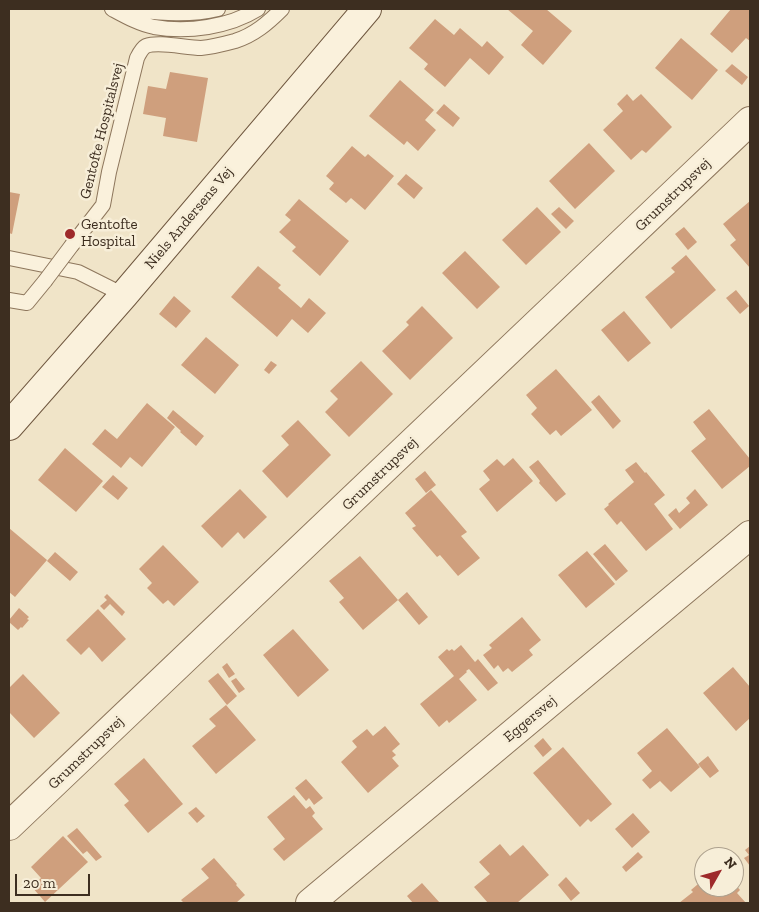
<!DOCTYPE html>
<html>
<head>
<meta charset="utf-8">
<style>
	body { margin:0 }
	#map { position:relative; width:759px; height:912px; overflow:hidden; background:#f0e4c8; font-family:"Zilla Slab",serif }
	canvas { display:block }
	.frame { position:absolute; inset:0; border:10px solid #3d2e20; pointer-events:none }
	.north { position:absolute; left:694px; top:847px; width:50px; height:50px; box-sizing:border-box; background:#f7eed8; border:1px solid #ada18e; border-radius:50%; rotate:52deg; font-size:14px; font-weight:700; line-height:20px; text-align:center; color:#3d2e20 }
	.north::after { content:''; display:block; margin:auto; width:18px; height:22px; background:#9e2a2b; clip-path:polygon(50% 0,100% 100%,50% 72%,0 100%) }
	.scale { position:absolute; left:15px; top:874px; width:75px; height:22px; box-sizing:border-box; border:2px solid #3d2e20; border-top:0; padding-left:6px; font-size:15px; line-height:18px; white-space:nowrap; color:#3d2e20; -webkit-text-stroke:4px #f7eed8; paint-order:stroke }
</style>
</head>
<body>
<div id="map">
<canvas width="759" height="912"></canvas>
<div class="frame"></div>
<div class="north">N</div>
<div class="scale">20 m</div>
</div>
<script>
const ctx = document.querySelector('canvas').getContext('2d');
ctx.lineJoin = 'round';
function paint(path, color) { ctx.fillStyle = color; ctx.fill(path, 'evenodd'); }
function stroke(path, color, width, dash) { ctx.strokeStyle = color; ctx.lineWidth = width; ctx.lineCap = dash ? 'butt' : 'round'; ctx.setLineDash(dash || []); ctx.stroke(path); }
function drawText(font, color, halo, rows, align = 'center') {
  ctx.font = font + ' "Zilla Slab",serif'; ctx.lineWidth = 5; ctx.setLineDash([]); ctx.textBaseline = 'middle'; ctx.strokeStyle = halo; ctx.fillStyle = color; for (const [text, x, y, turn = 0] of rows) {
    ctx.save(); ctx.translate(x, y); ctx.rotate((+turn || 0) * Math.PI / 180); ctx.textAlign = isNaN(turn) ? turn : align; if (halo) ctx.strokeText(text, 0, 0); ctx.fillText(text, 0, 0); ctx.restore();
  }
}
paint(new Path2D(`
	M507,9H546L572,31L543,65L521,45L533,31Z
	M731,9H750V41L746,38L732,53L710,34Z
	M435,19L454,35L460,28L482,47L487,41L504,57L489,75L470,58L445,87L424,69L428,64L409,48Z
	M681,38L718,70L692,100L655,68Z
	M732,64L748,77L742,85L725,71Z
	M170,72L208,78L197,142L163,136L166,118L143,114L148,86L166,89Z
	M400,80L434,110L425,120L436,130L418,151L407,141L404,145L369,116Z
	M627,94L633,101L641,94L672,127L646,153L642,150L631,160L603,130L623,111L617,104Z
	M444,104L460,118L453,127L436,113Z
	M589,143L615,171L575,209L549,181Z
	M352,146L365,157L368,154L394,176L365,210L351,198L346,203L329,189L334,183L326,176Z
	M406,174L423,188L414,199L397,184Z
	M9,192L20,194L12,234L9,233Z
	M299,199L349,241L320,276L292,251L296,247L279,232L291,220L285,215Z
	M750,201V268L730,245L736,240L723,224Z
	M537,207L561,232L526,265L502,240Z
	M559,207L574,221L566,229L551,214Z
	M684,227L697,242L688,250L675,234Z
	M465,251L500,287L477,309L442,273Z
	M686,255L716,290L671,329L645,297L675,272L671,268Z
	M258,266L281,285L278,288L301,308L309,298L326,313L308,333L292,319L277,337L231,297Z
	M736,290L749,306L740,314L726,298Z
	M174,296L191,311L176,328L159,314Z
	M422,306L453,338L410,380L382,351L409,325L406,322Z
	M624,311L651,343L628,362L601,330Z
	M206,337L239,365L215,394L181,365Z
	M271,361L277,365L269,374L264,370Z
	M361,361L393,394L349,437L325,412L338,399L330,391Z
	M556,369L592,410L561,436L556,430L550,435L531,414L537,408L526,395Z
	M599,395L621,421L613,429L591,402Z
	M147,403L175,427L142,467L130,457L121,468L92,444L105,429L117,439Z
	M709,409L750,459V466L722,489L691,451L706,439L693,422Z
	M173,410L204,436L196,446L180,432L181,431L167,418Z
	M298,420L331,455L287,498L262,471L289,445L281,436Z
	M65,448L103,481L76,512L38,480Z
	M513,458L533,481L497,512L479,489L490,480L483,471L497,459L504,466Z
	M538,460L566,494L556,502L539,483L540,481L529,467Z
	M636,462L645,473L646,472L665,495L654,504L673,529L646,551L621,521L617,525L604,509L609,505L608,504L634,482L625,470Z
	M425,471L436,485L426,493L415,479Z
	M113,475L128,488L118,500L102,487Z
	M240,489L267,517L244,539L238,532L222,548L201,526Z
	M695,489L708,505L680,529L668,515L676,508L679,513L690,503L686,498Z
	M431,490L467,532L461,536L480,558L458,576L440,555L437,557L412,528L416,526L405,513Z
	M9,528L47,560L15,597L9,592Z
	M605,544L628,571L616,581L593,554Z
	M163,545L199,582L174,606L168,600L163,604L147,588L152,583L139,569Z
	M587,551L615,584L586,608L558,575Z
	M55,552L78,572L70,581L47,561Z
	M360,556L398,600L363,630L339,602L344,598L329,581Z
	M407,592L428,617L419,625L398,600Z
	M107,594L125,612L122,616L110,604L104,610L100,606L107,600L104,597Z
	M19,608L29,617L27,619L29,620L22,628L21,627L18,630L9,622V620Z
	M98,609L126,639L102,662L89,647L81,655L66,640Z
	M522,617L541,640L529,650L533,655L512,672L508,668L503,672L498,665L494,669L483,655L492,648L489,645Z
	M293,629L329,670L298,697L263,655Z
	M461,645L475,662L478,659L498,683L488,691L469,669L466,671L467,672L459,679L477,700L449,723L447,720L439,727L420,704L454,676L438,657L447,649L449,651L452,649L454,651Z
	M227,663L235,674L229,678L222,667Z
	M733,667L750,687V718L736,731L703,693Z
	M218,673L237,696L227,705L208,681Z
	M23,674L60,713L34,738L9,712V688Z
	M236,678L245,689L239,693L231,681Z
	M226,705L256,740L216,774L192,746L216,726L209,719Z
	M385,726L400,744L392,751L396,755L392,758L399,766L368,793L341,762L357,747L352,741L367,729L373,736Z
	M667,728L700,767L671,792L660,781L650,789L642,780L652,771L637,753Z
	M543,738L552,749L543,757L534,746Z
	M563,747L612,804L591,822L588,819L580,827L533,773Z
	M708,756L719,771L710,778L698,764Z
	M144,758L183,804L148,833L124,805L129,801L114,784Z
	M306,779L323,798L314,805L309,798L306,801L295,788Z
	M294,795L306,809L310,806L315,813L312,816L323,829L284,861L273,849L285,839L267,817Z
	M196,807L205,816L197,823L188,813Z
	M633,813L650,832L632,848L615,829Z
	M77,828L102,857L96,861L87,851L83,854L67,836Z
	M63,836L88,862L45,902L32,887L41,878L31,867Z
	M500,844L510,856L523,845L549,875L517,903H488L474,887L490,874L479,862Z
	M750,846V866L744,858L749,855L745,850Z
	M638,852L643,857L626,872L622,867Z
	M214,858L237,884L236,885L245,895L236,903H184L181,900L209,878L201,869Z
	M566,877L580,893L571,901L558,885Z
	M704,879V887H734V883L740,890L737,893L746,903H679L693,892L691,890Z
	M422,883L440,903H413L407,896Z`), '#cf9f7d');
const lane = new Path2D(`
	M112,9C125,16 139,24 154,27C188,33 229,27 258,9
	M121,9C154,12 185,17 218,9
	M72,245L103,205L109,172L137,58C139,54 142,48 146,46C159,41 186,48 201,48C212,47 224,44 235,41C254,35 268,23 282,9
	M9,258L78,272L124,295
	M9,300L27,303L45,281`);
const street = new Path2D(`
	M9,826L750,121
	M310,903L750,535`);
const secondary = new Path2D(`
	M9,426L124,295L367,9`);
stroke(lane, '#8d765c', 16);
stroke(street, '#8d765c', 30);
stroke(secondary, '#6f573f', 30);
stroke(lane, '#faf1dc', 14);
stroke(street, '#faf1dc', 28);
stroke(secondary, '#faf1dc', 28);
const laneBridge = new Path2D(`
	M45,281L72,245`);
stroke(laneBridge, '#8d765c', 16, []);
stroke(laneBridge, '#faf1dc', 14);
for (const [x, y, r, color] of [
	[70,234,6,"#9e2a2b"]
]) { const dot = new Path2D(); dot.arc(x, y, r, 0, 2 * Math.PI); ctx.fillStyle = color; ctx.fill(dot); stroke(dot, '#f7eed8', 2); }
drawText('15px', '#3d2e20', '#f7eed8', [
	["Gentofte Hospitalsvej",102,131,-76],
	["Grumstrupsvej",673,195,-44],
	["Niels Andersens Vej",189,218,-50],
	["Grumstrupsvej",380,474,-44],
	["Eggersvej",530,719,-40],
	["Grumstrupsvej",86,753,-44]
]);
drawText('15px', '#3d2e20', '#f7eed8', [
	["Gentofte",81,225],
	["Hospital",81,242]
], 'left');
</script>
</body>
</html>
